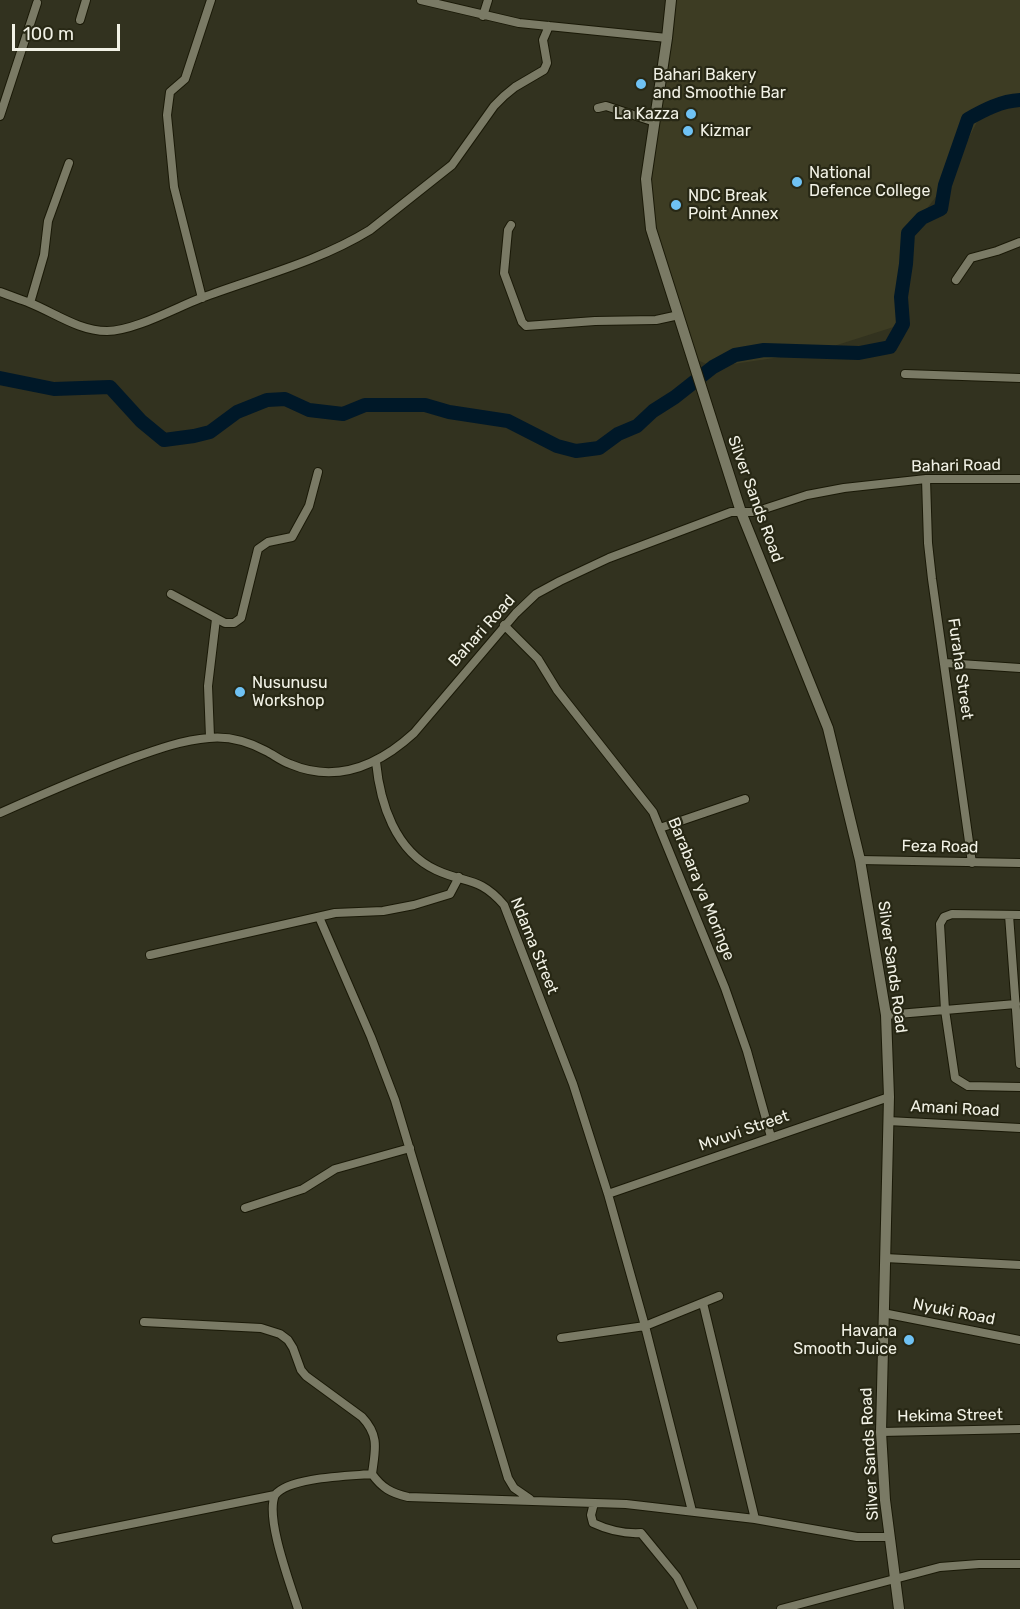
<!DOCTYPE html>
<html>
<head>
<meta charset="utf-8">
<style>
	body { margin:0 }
	#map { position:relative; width:1020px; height:1609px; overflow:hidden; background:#32321f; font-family:Rubik,sans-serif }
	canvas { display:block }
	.scale { position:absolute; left:12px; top:24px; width:108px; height:27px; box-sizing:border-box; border:3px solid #f2f2e6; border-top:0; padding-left:8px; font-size:18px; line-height:21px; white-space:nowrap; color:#f2f2e6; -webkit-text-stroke:4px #282815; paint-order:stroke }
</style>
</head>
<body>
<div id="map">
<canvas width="1020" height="1609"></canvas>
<div class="scale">100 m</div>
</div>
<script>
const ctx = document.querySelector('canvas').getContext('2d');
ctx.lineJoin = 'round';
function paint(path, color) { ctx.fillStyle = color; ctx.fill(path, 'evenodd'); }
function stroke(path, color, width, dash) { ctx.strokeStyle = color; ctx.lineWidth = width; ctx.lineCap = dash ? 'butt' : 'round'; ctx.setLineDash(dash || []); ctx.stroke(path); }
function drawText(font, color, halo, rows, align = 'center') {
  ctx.font = font + ' Rubik,sans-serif'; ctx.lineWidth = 4.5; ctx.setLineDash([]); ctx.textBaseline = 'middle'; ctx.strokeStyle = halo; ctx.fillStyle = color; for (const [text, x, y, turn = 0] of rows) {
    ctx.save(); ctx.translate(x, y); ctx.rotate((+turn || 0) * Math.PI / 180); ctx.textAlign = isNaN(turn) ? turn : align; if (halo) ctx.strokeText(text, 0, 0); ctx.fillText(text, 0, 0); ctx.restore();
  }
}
paint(new Path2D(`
	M671,0H1020V96L983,110L945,185L908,233L903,324L815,352L713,367L691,357L651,229L646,179Z`), '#3d3c23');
stroke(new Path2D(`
	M0,378L54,389L110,387L141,421L164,440L194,436L210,432L237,412L267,400L285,399L309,410L343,414L365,405H425L449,412L508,421L557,446L576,451L599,448L618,434L637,426L653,411L675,397L713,367L735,355L764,350L859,353L890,347L903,324L901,297L906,264L908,233L922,218L941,209L945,185L968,119C984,110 1001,101 1020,100`), '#001828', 14);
const minor = new Path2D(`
	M421,0L519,23L667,38
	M483,16L488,0
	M80,20L86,0
	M598,108L606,106L655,122
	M0,116L37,3
	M511,225L508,230L504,273L522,322L526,326L595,321L656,320L679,315
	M956,280L971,258L997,251L1020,242
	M0,292C10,296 20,299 30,303C55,313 79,331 107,331C134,331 175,308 201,298C257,277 318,262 370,230L452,165L494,106L504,96L515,87L544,70L547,63L543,40L549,26
	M202,298L174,187L167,115L170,92L185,79L211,0
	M30,303L44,255L48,221L69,163
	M905,374L1020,378
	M926,479L928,543L932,579L972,863
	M171,594L225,623H234L241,618L258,549L268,542L292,537L309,506L318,472
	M504,625L538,659L557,690L653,812L725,988L747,1051L771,1137
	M945,663L1020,668
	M210,737L208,686L216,619
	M376,762C380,803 395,851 436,870C466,884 479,876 504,905L573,1084L608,1194L645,1326L692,1511
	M0,813C43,794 86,775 130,759C155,750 182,740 209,738C228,736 249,742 266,751C274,755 281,761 290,764C337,784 379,765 414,733L516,613L536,594L560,581L609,558L731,512H755L807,495L844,488L926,479H1020
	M660,828L745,799
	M860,860L1020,863
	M1009,915L1020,1064
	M1020,915L952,914L944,917L940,924L945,1010L955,1078L968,1086L1020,1087
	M319,917L371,1037L395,1100L508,1478L514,1488L530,1499
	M150,955L335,913L383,911L414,905L450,894L459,877
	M886,1015L1016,1004
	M888,1121L1020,1128
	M608,1194L889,1097
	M245,1208L303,1189L335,1169L410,1148
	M885,1258L1020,1265
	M703,1303L755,1519
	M883,1313L1020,1340
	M144,1322L261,1328L280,1334L288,1340L293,1348L301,1370L306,1376L362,1417C380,1436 375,1450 372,1474C382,1488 391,1493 408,1497L626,1504L755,1519L857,1537H890
	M561,1338L645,1326L719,1296
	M881,1432L1020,1429
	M275,1495C265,1518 290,1583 298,1609
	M594,1503L591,1515L593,1523C608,1530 624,1534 641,1533L677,1577L693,1609
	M56,1539L275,1495C289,1477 349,1476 372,1474
	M781,1609L940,1567L979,1564H1020`);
const tertiary = new Path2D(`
	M671,0L667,38L646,179L651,229L741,512L828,728L860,860L886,1015L889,1097L881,1432L885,1500L899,1609`);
stroke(minor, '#1a1907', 10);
stroke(tertiary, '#1a1907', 12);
stroke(minor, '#7a7a65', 8);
stroke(tertiary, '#7a7a65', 10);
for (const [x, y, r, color] of [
	[641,84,6,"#6fc2f4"],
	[691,114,6,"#6fc2f4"],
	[688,131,6,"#6fc2f4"],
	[797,182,6,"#6fc2f4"],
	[676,205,6,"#6fc2f4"],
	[240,692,6,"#6fc2f4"],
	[909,1340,6,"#6fc2f4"]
]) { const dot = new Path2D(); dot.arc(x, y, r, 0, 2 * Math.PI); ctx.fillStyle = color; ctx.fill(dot); stroke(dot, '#282815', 2); }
drawText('16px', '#f2f2e6', '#282815', [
	["Bahari Bakery",653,75],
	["and Smoothie Bar",653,93],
	["La Kazza",679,114,"right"],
	["Kizmar",700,131],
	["National",809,173],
	["Defence College",809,191],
	["NDC Break",688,196],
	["Point Annex",688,214],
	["Nusunusu",252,683],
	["Workshop",252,701],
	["Havana",897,1331,"right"],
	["Smooth Juice",897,1349,"right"]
], 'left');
drawText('16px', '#f2f2e6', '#282815', [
	["Bahari Road",956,466,-1],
	["Silver Sands Road",755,499,70],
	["Bahari Road",482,631,-48],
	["Furaha Street",960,669,82],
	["Feza Road",940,847,1],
	["Barabara ya Moringe",701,889,68],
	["Ndama Street",534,946,68],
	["Silver Sands Road",892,967,82],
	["Amani Road",955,1109,3],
	["Mvuvi Street",744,1131,-19],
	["Nyuki Road",954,1312,11],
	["Hekima Street",950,1416,-1],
	["Silver Sands Road",870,1454,-93]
]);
</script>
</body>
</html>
